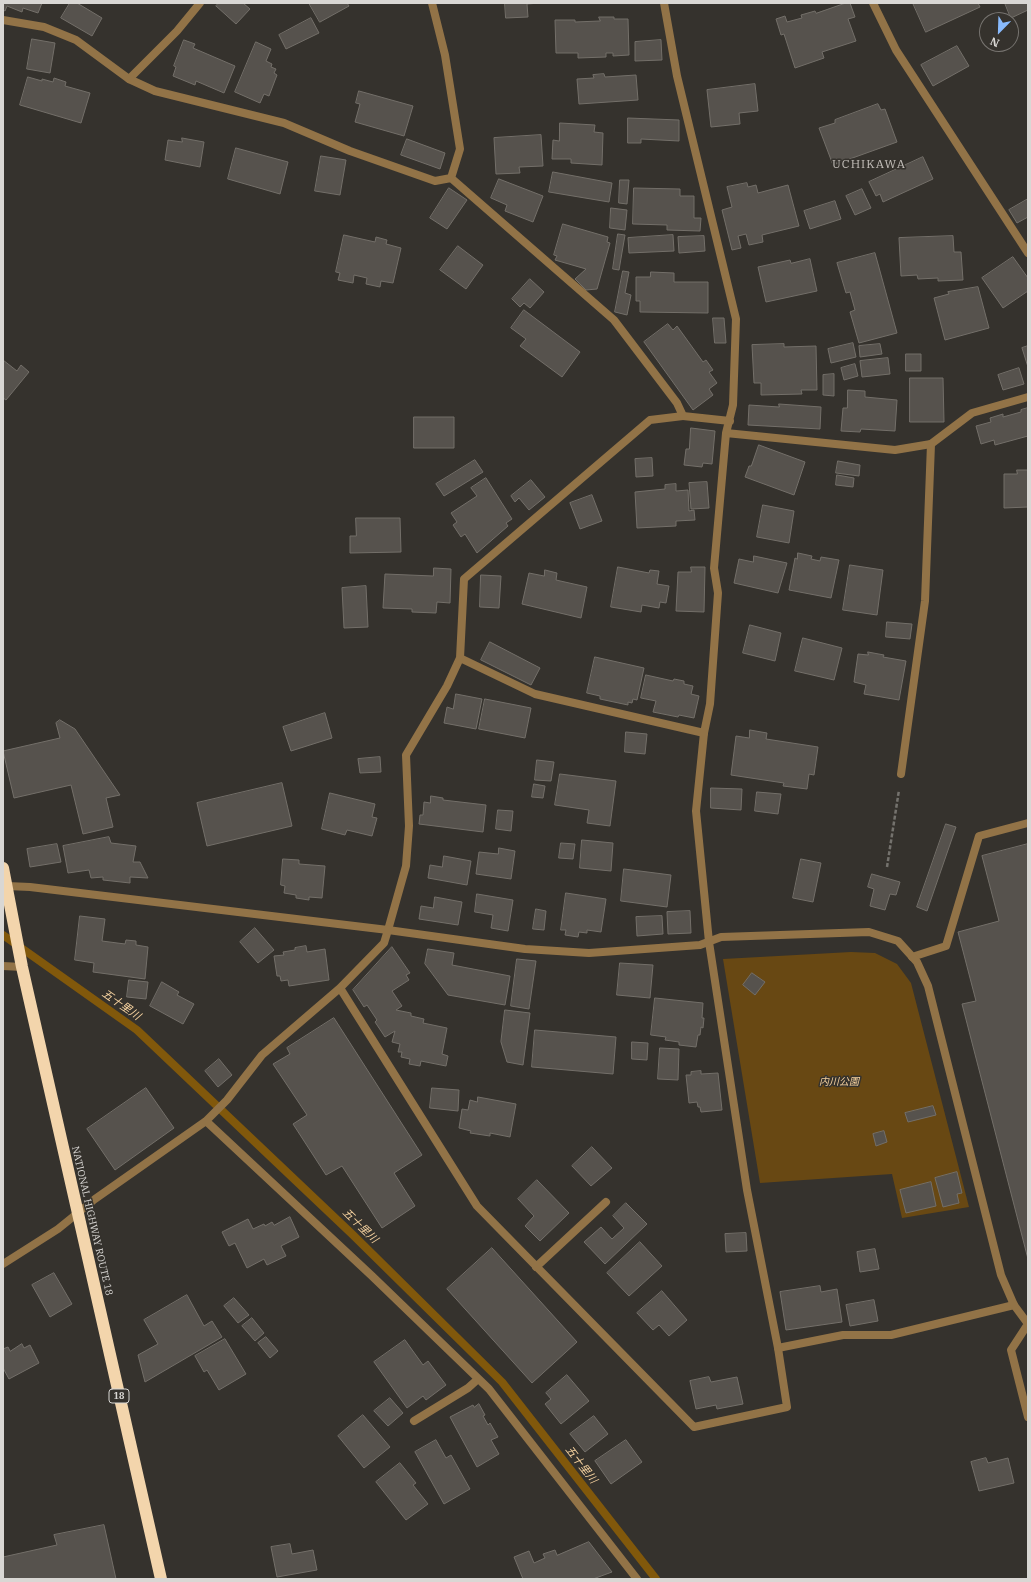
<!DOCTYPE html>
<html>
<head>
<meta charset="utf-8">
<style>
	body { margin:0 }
	#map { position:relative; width:1031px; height:1582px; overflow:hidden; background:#35322d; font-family:"IBM Plex Serif",serif }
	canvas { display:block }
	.frame { position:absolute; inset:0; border:4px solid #d9d7d4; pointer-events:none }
	.north { position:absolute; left:979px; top:12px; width:40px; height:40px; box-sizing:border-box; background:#35322d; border:1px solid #777470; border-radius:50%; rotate:203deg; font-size:11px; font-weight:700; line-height:16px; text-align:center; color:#d9d7d4 }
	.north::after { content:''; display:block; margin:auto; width:14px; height:18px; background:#88bafc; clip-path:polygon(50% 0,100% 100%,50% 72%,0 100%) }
</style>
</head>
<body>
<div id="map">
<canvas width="1031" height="1582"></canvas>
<div class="frame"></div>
<div class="north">N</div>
</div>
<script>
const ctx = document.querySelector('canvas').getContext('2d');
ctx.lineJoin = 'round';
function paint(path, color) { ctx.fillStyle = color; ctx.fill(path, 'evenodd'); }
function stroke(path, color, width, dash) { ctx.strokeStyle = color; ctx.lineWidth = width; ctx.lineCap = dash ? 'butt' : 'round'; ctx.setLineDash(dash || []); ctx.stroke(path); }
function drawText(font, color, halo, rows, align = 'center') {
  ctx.font = font + ' "IBM Plex Serif","Noto Sans JP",serif'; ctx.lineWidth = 3; ctx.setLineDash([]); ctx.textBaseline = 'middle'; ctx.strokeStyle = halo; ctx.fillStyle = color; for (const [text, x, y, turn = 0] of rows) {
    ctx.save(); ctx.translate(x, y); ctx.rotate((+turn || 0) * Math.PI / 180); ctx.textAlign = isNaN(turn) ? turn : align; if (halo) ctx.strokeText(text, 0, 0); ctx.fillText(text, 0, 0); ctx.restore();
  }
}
paint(new Path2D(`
	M851,952L875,953L897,964L911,983L969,1207L902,1218L892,1174L760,1183L723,959Z`), '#684813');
stroke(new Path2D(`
	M3,935L137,1030L352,1234L502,1382L656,1579`), '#81580b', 8);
const building = new Path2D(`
	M3,3H42L38,13L23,8L22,12L7,6L5,11L3,10Z
	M70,3H77L102,18L92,36L61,18Z
	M219,3H243L250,9L236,24L216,6Z
	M309,3H347L349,6L320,22Z
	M505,3H540L527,4L528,17L506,18Z
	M846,3H850L855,17L848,19L856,41L822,52L824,58L795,68L784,34L781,35L776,19L785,16L787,22L802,18L801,15L815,11L816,13Z
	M913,3H978L980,7L926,32Z
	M1005,3H1028V10L1011,18Z
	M599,17H614V19H628L629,55L613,56V53H606V57L578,58V53H556L555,20H575V22L600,21Z
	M311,18L319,33L286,49L279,35Z
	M32,39L55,43L50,73L27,69Z
	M184,40L195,44L193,48L235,66L224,93L196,81L195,85L173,76L176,67L174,66Z
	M661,40L662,60L635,61V42Z
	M256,42L271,49L266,61L272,64L271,67L276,69L274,73L277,75L269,96L264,94L260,103L235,92Z
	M957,46L969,66L933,86L921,65Z
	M604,74L605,77L636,75L638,100L579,104L577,79L594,78L593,75Z
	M28,77L42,81V79L53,82L54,78L66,82L65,86L90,93L81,123L20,105Z
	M755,84L758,111L739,113L740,124L711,127L707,90Z
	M359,91L413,106L404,136L355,122L360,104L356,103Z
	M878,104L881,110L885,109L897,142L833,165L819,128L835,123V120Z
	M628,118L679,120V141L641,139V143H628Z
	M560,123L595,125L594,132L603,133L602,165L571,163V159H552L553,140L559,141Z
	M541,135L543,166L519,167L520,173L496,174L494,138Z
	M182,138L204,142L200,167L165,160L168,140L182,142Z
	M407,139L445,153L440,169L401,155Z
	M236,148L288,162L280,194L228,179Z
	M321,156L346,160L340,195L315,191Z
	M923,157L933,179L883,202L880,194L876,196L869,182Z
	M553,172L612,183L609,202L549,192Z
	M499,179L543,196L533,222L505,211L507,205L491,198Z
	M620,180H629L627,204L619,203Z
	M747,183L748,187L756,185L758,193L788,185L799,226L762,235L763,242L749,245L746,234L738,236L741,248L732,250L722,210L732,207L727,187Z
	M449,188L467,200L447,229L430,218Z
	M634,188L680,189V196H694V218H701L700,231L667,230V225L633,224Z
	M862,189L871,208L855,215L846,196Z
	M1028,199V217L1017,223L1009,210Z
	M835,201L841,219L810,229L804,211Z
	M611,208L627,210L625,230L610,228Z
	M563,224L608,237L607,242L610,243L597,289L586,290L575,279L586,269L555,260L557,256L554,255Z
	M618,234L625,235L619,270L613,269Z
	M344,235L375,242L376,237L387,240L386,244L401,248L393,283L381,281L380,287L366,284L367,278L354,275L353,283L338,280L340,273L336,272Z
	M673,235L674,251L629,253L628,238Z
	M704,236L705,251L679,253L678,237Z
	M953,236L954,252H961L963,280L938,281V278L918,279L917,275L901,276L899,238Z
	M458,246L483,265L466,289L440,270Z
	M875,253L897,333L859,343L850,312L855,310L850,292L846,293L837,263Z
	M1013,257L1028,278V291L1003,308L982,278Z
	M810,259L817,291L766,302L758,267L790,260L791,263Z
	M623,271L629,272L625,293L631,295L627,315L615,312Z
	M651,272L674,273V282H708V313L640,312V301H636V277H650Z
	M530,279L544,292L530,308L524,303L520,307L512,299Z
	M978,287L989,328L945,340L934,298L949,294L948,292Z
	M524,310L580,352L562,377L520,346L526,339L511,328Z
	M713,318H724L726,343H715Z
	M668,324L673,330L677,326L703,362L706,360L713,370L709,372L717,383L709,389L713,395L693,410L644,342Z
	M853,343L856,357L831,363L828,349Z
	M784,344V347L816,346L817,390H801L802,394L761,395V383H754L752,345Z
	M880,344L882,354L860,357L859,346Z
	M1028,346V367L1022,348Z
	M906,354H921V371H906Z
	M888,358L890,374L862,377L860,361Z
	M3,360L17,371L21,365L29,372L6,400L3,398Z
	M855,364L858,376L844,380L841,368Z
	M1019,368L1024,384L1003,390L998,375Z
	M834,374V396L823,395V375Z
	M910,378H943L944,422H910Z
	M848,390L865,391V397L897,400L895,431L861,429L860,432L841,431L843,408H847Z
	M779,404L821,407L820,429L748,425L749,405L779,407Z
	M1028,408V436L995,445L994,440L981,444L976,426L991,422L990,418L1003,414V417L1021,412V410Z
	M414,417H454V448H414Z
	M691,428L715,431L712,464L703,463L702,467L684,465L686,449H689Z
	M759,445L805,462L794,495L745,477L749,466H751Z
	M652,458L653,476L636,477L635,459Z
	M475,460L483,472L444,496L436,484Z
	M838,461L860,465L859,476L836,473Z
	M1017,470H1028V507L1004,508V474H1017Z
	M837,475L854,478L853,487L836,485Z
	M486,478L512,519L506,523L508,526L477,553L465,534L461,537L453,525L457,522L451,513L477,496L471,488Z
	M531,480L545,497L529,510L519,498L515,502L511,496Z
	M707,482L709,508L691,509L689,483Z
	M676,484V491L688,490L689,511L694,510L695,520L676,521V526L637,528L635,492L665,489V485Z
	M592,495L602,521L580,529L570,503Z
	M763,505L794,511L789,543L757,537Z
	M356,518H400L401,552L350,553V536H356Z
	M798,553L812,556L811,559L820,561L821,557L839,560L831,598L789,590L795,558L797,559Z
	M754,556L787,563L778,593L734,583L739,559L753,562Z
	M850,565L883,570L877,615L843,610Z
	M618,567L649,573L650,570L659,571L657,584L669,586L666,603L660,602L659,608L642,605L641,612L611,607Z
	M691,567H705L704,612L676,611L678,572H691Z
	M434,568L451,569L450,603L437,602L436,613L412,612V609L383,608L385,574L433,576Z
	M545,570L557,573L556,580L587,587L581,618L522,604L529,573L544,576Z
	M481,575L501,576L499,608L480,607Z
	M366,586L368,627L344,628L342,588Z
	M887,622L912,624L910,639L886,637Z
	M750,625L781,633L775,661L743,653Z
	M803,638L842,648L834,680L795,671Z
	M490,642L540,668L531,685L481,660Z
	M868,652L884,655L883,657L906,661L899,700L864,694L866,685L854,682L858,654L868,655Z
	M595,657L644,668L637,700L633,699L632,703L628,702V705L600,699V696L587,693Z
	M646,675L673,681L674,679L684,681V684L693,686L691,694L699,696L694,718L679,715L678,717L653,712L656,701L641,698Z
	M456,694L482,699L476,729L444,723L447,707L453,709Z
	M485,699L531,708L525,738L479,729Z
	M325,713L332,738L291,751L283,727Z
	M60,720L75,729L120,795L106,798L113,827L83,834L71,785L14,798L3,751L60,738L56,723Z
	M750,730L767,733L766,739L818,747L814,775L809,774L807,789L783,786L784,783L731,775L736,736L749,738Z
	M626,732L647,734L645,754L625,752Z
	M380,757L381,772L360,773L358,759Z
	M537,760L554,762L551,781L535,780Z
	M560,774L616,781L610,826L587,823L589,810L555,805Z
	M282,783L292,826L207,846L197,803Z
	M534,784L545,786L543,798L532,797Z
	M711,788L742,789L741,810L711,808Z
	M757,792L781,794L778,814L755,811Z
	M330,793L375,804L372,817L377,818L372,836L347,830L345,835L322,829Z
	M431,796L443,798V800L486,805L483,832L419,824L420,815H423L424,802L430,803Z
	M498,810L513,811L511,831L496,829Z
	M946,824L956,827L927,911L917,907Z
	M109,837L111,843L136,846L133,862H140L148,878L130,877V883L103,880V877L91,878L89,870L68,873L63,846Z
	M582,840L613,843L611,871L580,868Z
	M561,843L575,844L573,859L559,858Z
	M57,844L61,862L30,867L27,849Z
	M1028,844V1259L962,1004L976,1001L958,932L999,921L982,856Z
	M499,848L515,851L511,879L476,874L479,852L498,854Z
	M444,856L471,861L467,885L428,878L430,865L442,867Z
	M283,859L299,860V864L325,866L322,898L309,897V900L296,898V895L284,893L285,886L281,885Z
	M801,859L821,863L813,902L793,898Z
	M624,869L671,875L667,907L621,901Z
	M872,874L900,882L896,895L890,894L885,910L870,906L874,889L868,887Z
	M566,893L606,899L601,932L587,930V933L579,932L578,937L565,935L566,930H561Z
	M477,894L513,900L508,931L491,928L493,915L475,912Z
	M435,897L462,902L458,925L419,919L421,906L433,908Z
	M536,909L546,911L544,930L533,929Z
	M690,911L691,933L668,934L667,912Z
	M80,916L105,919L102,941L125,944L126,940L136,941V945L148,947L145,979L93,972L94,963L75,960Z
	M662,916L663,934L637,936L636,917Z
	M255,928L274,950L258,963L240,942Z
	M306,946L307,952L325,949L329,980L289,986L288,980L281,981L280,976H277L274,956L284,955L283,952L295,950V948Z
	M392,947L410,973L406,975L409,980L392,991L402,1006L396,1010L411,1013V1016L424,1019L423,1023L447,1028L442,1054L448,1056L446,1066L421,1061L420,1066L409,1064L410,1059L401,1057L402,1052H398L400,1044L392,1042L395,1031L385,1037L375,1022L377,1020L367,1005L364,1007L353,990Z
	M428,949L454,953L452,965L510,976L505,1005L448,995L425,964Z
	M517,959L536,961L529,1009L511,1006Z
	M620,963L653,965L650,998L617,995Z
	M752,973L765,982L755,995L743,985Z
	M129,980L148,982L146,999L127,997Z
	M162,982L179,992L177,995L194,1004L183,1024L150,1006Z
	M655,998L703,1003L702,1018H704L703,1028L701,1027L700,1035H698L696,1047L679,1045V1042L665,1040L666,1037L651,1035Z
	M505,1010L530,1013L523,1065L507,1062L501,1042Z
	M334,1018L422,1155L394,1173L415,1206L382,1228L342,1166L326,1175L293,1124L307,1115L273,1064L290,1054L287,1048Z
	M535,1030L616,1037L613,1074L532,1067Z
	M632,1042L648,1043L647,1060L632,1059Z
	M660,1048L679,1049L678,1080L658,1079Z
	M219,1059L232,1075L218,1087L205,1071Z
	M701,1071V1074L718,1073L722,1110L701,1112L700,1107H698L697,1102L689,1103L686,1075H691V1072Z
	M146,1088L174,1128L115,1170L87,1129Z
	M432,1088L459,1090L458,1111L430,1108Z
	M478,1097L516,1104L510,1137L490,1133V1136L470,1133L471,1131L459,1128L462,1109L468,1110L470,1100L477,1102Z
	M933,1106L936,1115L908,1122L905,1113Z
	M884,1131L887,1142L876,1146L873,1134Z
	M592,1147L612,1168L591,1186L572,1166Z
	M957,1172L962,1193L957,1194L959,1203L943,1207L935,1178Z
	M537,1180L569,1213L540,1241L525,1226L534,1216L518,1199Z
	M931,1182L936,1206L906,1213L900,1190Z
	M626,1203L647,1224L605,1264L584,1242L601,1227L612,1239L624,1228L613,1216Z
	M290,1217L299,1237L281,1246L286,1256L267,1265L264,1259L247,1268L235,1243L229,1246L222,1232L248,1219L253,1229L264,1224L265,1226L272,1222L274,1225Z
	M746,1233L747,1251L726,1252L725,1234Z
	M640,1242L662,1266L629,1296L607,1273Z
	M492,1248L577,1342L532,1383L447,1289Z
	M875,1249L879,1269L860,1272L857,1252Z
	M54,1273L72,1304L50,1317L32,1285Z
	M820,1286L821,1292L837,1289L842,1322L786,1330L780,1292Z
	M662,1291L687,1320L669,1336L659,1325L653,1330L637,1313Z
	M187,1295L204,1326L212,1321L222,1337L145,1382L138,1355L158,1344L144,1320Z
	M234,1298L249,1315L238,1323L224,1306Z
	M874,1300L878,1321L850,1326L846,1305Z
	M252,1318L264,1333L255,1341L242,1326Z
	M266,1337L278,1351L270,1358L258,1343Z
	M225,1339L246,1374L219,1390L207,1370L204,1372L195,1356Z
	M405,1340L423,1365L428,1361L446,1385L426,1400L423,1396L407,1408L374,1362Z
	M22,1344L24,1348L30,1345L39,1363L9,1379L3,1368V1349L8,1347L10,1351Z
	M567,1375L589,1401L561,1424L545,1404L551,1399L546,1393Z
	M709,1377L711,1382L737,1377L743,1404L717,1409L716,1405L696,1409L690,1381Z
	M390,1398L403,1413L388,1426L374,1411Z
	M479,1404L485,1415L483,1416L488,1425L490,1423L498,1437L491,1440L499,1454L477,1467L450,1417L473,1405L474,1407Z
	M363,1415L390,1447L364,1468L338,1436Z
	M594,1416L608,1434L585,1452L570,1434Z
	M436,1440L446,1458L451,1455L470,1489L444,1504L415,1452Z
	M626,1440L642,1462L611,1484L595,1461Z
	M986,1458L988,1463L1008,1458L1014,1483L979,1491L971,1462Z
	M400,1463L416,1483L413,1485L428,1504L406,1520L376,1482Z
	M104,1525L116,1579H3V1557L57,1545L54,1535Z
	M589,1542L612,1572L593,1579H523L514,1557L529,1551L534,1563L545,1558L543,1554L555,1550L557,1555Z
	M290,1544L292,1554L313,1550L317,1570L277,1577L271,1547Z`);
paint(building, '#56524d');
stroke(building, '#736f69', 1);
stroke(new Path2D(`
	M887,867L899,790`), '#74726d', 2.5, [4, 2]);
stroke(new Path2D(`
	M129,79L177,31L200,3
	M460,658L535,694L704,733
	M901,774L925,601L931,444
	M388,930L406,866L409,826L406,755L447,686L460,658L464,579L650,420L683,416
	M912,957L946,946L979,836L1028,823
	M3,966L22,967
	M778,1348L843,1335H891L1014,1305`), '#927347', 8);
stroke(new Path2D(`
	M432,3L445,55L460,149L451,178
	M873,3L896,50L1028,253
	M3,20L44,27L76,40L129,79L155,91L284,123L350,151L435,181L451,178
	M451,178L614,320L677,403L683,416L730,421
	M726,433L895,450L931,444L972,413L1028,397
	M7,886L30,887L388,930L525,949L589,953L700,945L721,937L869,932L898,941L917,962L928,986L1001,1275L1014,1305L1028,1324
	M340,988L477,1206L694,1427L787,1407L778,1348L747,1190L709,942L696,811L704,733L710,704L718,593L714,568L726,433L733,405L736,319L677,76L664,3
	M206,1121L227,1100L262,1055L340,988L384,943L388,930
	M3,1264L58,1229L95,1199L206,1121L372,1276L489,1389L637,1579
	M536,1267L606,1202
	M1028,1324L1011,1350L1028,1417
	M414,1421L468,1388L478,1379`), '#927347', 8);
stroke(new Path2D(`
	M3,868L22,967L161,1579`), '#f3d5ac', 12);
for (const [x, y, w] of [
	[119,1396,20]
]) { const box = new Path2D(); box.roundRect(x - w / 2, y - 7, w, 14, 3); ctx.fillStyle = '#35322d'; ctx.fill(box); stroke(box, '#d9d7d4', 1); }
drawText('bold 9px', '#d9d7d4', null, [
	["18",119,1396]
]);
drawText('italic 10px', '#f6d19e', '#35322d', [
	["内川公園",839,1082]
]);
drawText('10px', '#d9d7d4', '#35322d', [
	["NATIONAL HIGHWAY ROUTE 18",92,1221,77]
]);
drawText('italic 11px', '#f6d29f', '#35322d', [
	["五十里川",121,1005,35],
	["五十里川",360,1226,44],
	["五十里川",581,1465,52]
]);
ctx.letterSpacing = '1px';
drawText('12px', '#c2bdb8', '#35322d', [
	["UCHIKAWA",869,165]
]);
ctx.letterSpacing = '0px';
</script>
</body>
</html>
